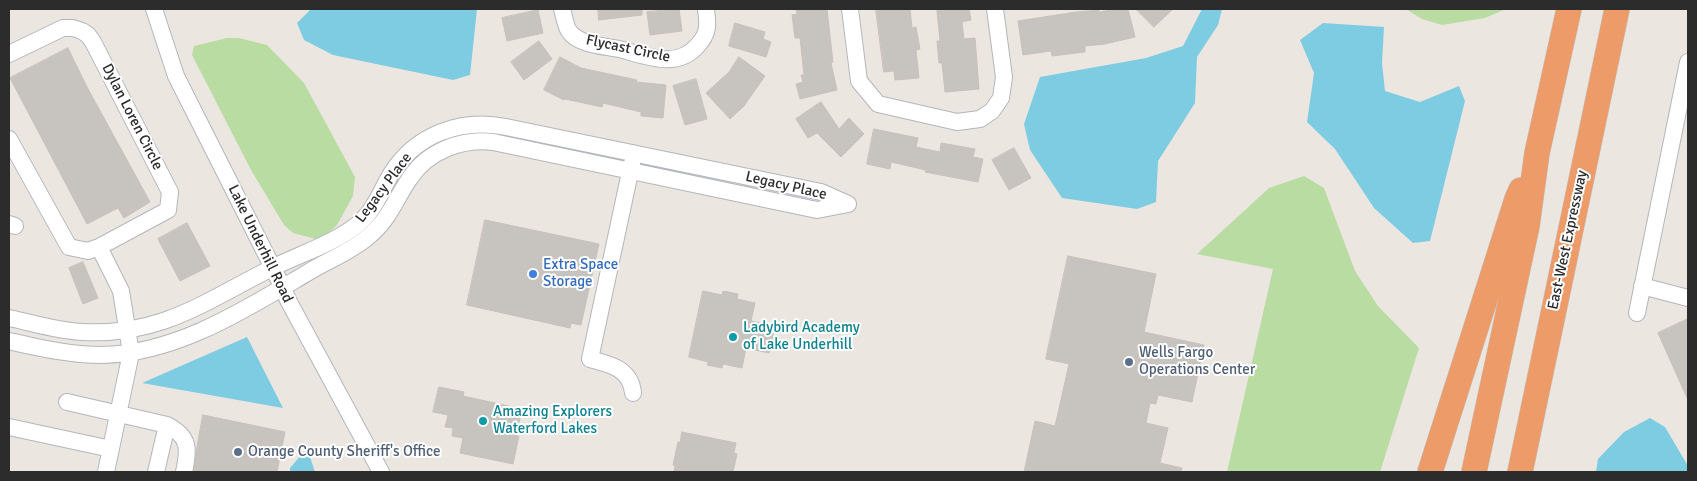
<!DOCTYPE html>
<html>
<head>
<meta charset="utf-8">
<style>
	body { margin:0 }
	#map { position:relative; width:1697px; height:481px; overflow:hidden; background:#ece6e0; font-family:Signika,sans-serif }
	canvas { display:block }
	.frame { position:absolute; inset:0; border:10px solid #2c2c2c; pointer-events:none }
</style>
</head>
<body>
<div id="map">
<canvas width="1697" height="481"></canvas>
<div class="frame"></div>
</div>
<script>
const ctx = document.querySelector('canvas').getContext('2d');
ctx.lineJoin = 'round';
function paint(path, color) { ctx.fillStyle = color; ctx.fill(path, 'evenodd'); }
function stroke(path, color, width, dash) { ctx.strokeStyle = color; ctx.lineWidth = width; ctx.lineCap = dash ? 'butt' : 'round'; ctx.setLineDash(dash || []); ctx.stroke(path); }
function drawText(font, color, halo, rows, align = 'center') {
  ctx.font = font + ' Signika,sans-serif'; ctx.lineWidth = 4; ctx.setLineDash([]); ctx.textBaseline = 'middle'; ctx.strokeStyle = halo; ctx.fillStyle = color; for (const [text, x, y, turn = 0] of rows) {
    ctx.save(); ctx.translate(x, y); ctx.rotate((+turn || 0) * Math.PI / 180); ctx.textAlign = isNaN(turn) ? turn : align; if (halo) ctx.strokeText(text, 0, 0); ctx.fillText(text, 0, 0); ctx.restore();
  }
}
paint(new Path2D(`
	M1406,9H1506L1485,18L1442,25L1422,19Z
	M227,38H239L267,45L304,83L355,177L353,196L337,225L328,233L316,239L293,233L284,225L251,170L192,55L194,46Z
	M1304,176L1324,188L1355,271L1378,306L1419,348L1380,472H1227L1273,269L1197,254L1269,188Z`), '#b9dca2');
paint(new Path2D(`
	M311,9H477L470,75L453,80L333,55L304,40L297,23Z
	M1202,9H1222L1218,25L1197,57L1195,103L1158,161L1156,202L1137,209L1062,198L1030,150L1024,124L1040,77L1146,58L1183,46Z
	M1323,23L1384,27L1382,63L1385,91L1420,102L1459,86L1465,101L1430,241L1413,243L1374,208L1335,149L1307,122L1314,73L1300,40Z
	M247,337L283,408L142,383Z
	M1650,418L1665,427L1688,466V472H1596L1598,459L1624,432Z
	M307,448L315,472H290V468Z`), '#7ecce2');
const building = new Path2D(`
	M598,9H642V15L599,20Z
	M679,9L682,31L650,35L647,12Z
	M796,9H827L833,62L831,63L837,90L800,99L796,84L803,82L801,75H804L800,38H795L792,15L797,14Z
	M876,9H910L912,28L916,27L920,49L916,50L919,78L895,80L894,71L884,72Z
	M957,9H969L971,20L962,22L964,39L975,38L979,89L945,92L942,63H939L937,41H940L937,11Z
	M1115,9H1128L1135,37L1105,44L1085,46V52L1052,56L1051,51L1023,55L1018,21L1076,12L1099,10V12Z
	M1136,9H1173L1154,27Z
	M538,10L543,33L507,41L502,18Z
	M735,23L765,32L763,39L771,42L766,57L729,46Z
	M539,41L552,59L524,80L511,62Z
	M68,48L87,87L150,202L124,218L118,208L87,224L10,78Z
	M560,57L581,68L637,80L636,82L666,85L663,118L641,116V112L603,103L602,107L565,99L564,100L544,90Z
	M739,57L765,76L744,106L730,119L706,93L729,72Z
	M696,79L707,119L685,125L673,86Z
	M821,102L839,129L849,118L864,134L841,157L817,133L808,138L796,119Z
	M874,129L918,138L916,147L940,152L941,143L975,149L973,157L983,159L978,182L925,172L926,170L891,162L890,169L867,164Z
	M1014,148L1031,178L1009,190L992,160Z
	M485,220L599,244L581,325L571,323L570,328L467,305Z
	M187,223L210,266L180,281L158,239Z
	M1068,256L1156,274L1144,332L1204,345L1192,402L1158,395L1156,404L1150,403L1146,423L1168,428L1160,463L1182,468L1181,472H1024L1035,421L1055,426L1069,364L1046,359Z
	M83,262L98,298L83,304L69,268Z
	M703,291L722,295L723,291L738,294L737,299L755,303L751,321L775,326L769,353L746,348L742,368L723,364L722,368L707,365L708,362L689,357Z
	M1688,319V400L1658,333Z
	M439,387L464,392L463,396L522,409L516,436H519L513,464L460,453L463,438L452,436L453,428L445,427L448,415L433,412Z
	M203,415L285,432L277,472H194L197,447Z
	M682,432L736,443L734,453L737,454L733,472H674L675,466L673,465L678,442H680Z`);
paint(building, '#c7c3bf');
stroke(building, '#c7c1b9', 1);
const minor = new Path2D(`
	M154,9L176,76L283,288L288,300L381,472
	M562,9C564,15 565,25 569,31C578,45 604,46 619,49C647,56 677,70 698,45C709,33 708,24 706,9
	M850,9L859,81L878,104L957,122L980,119L992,111L1001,98L1004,77L995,9
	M9,54L63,28H73L82,31L88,35L93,42L170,192L168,210L99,247L88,251L69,247L9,139
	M632,163L590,359C610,364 631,369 633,393
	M9,224L15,226
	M99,247L121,291L131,353L106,472
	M1642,286L1688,298
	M1637,313L1688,62
	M9,318C33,323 58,331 83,332C162,336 207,300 274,267C300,254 335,243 358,224C374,211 381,191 391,174C416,134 461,118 506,127L821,192L848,204L817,210L493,142C462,138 428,151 410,178C396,198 389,220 369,236C351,252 328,260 307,273C246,309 176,354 102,355C70,355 40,348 9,341
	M67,402L167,425L156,472
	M167,425C190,437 189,449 184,472
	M9,427L111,449`);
const highway = new Path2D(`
	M1430,472L1517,199L1521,190
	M1474,472L1527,226L1537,153L1569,9
	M1520,472L1617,9`);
stroke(minor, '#b3b6be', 18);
stroke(highway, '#c4c4c4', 26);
stroke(minor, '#fff', 16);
stroke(highway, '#ed9c69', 25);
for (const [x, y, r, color] of [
	[533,274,5,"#3f7fe0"],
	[733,337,5,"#0f9aa8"],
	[1129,362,5,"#5c6f8a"],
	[483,421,5,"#0f9aa8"],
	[238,452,5,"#5c6f8a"]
]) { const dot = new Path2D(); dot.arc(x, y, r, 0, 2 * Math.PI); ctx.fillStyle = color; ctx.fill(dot); stroke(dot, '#fff', 2); }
drawText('15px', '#2c2c2c', '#fff', [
	["Flycast Circle",628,49,12],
	["Dylan Loren Circle",132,117,63],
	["Legacy Place",786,186,13],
	["Legacy Place",384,188,-53],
	["East-West Expressway",1568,240,-78],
	["Lake Underhill Road",260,244,64]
]);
drawText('15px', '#366cbe', '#fff', [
	["Extra Space",543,265],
	["Storage",543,282]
], 'left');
drawText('15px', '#0d838f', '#fff', [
	["Ladybird Academy",743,328],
	["of Lake Underhill",743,345],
	["Amazing Explorers",493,412],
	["Waterford Lakes",493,429]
], 'left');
drawText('15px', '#4e5e75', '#fff', [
	["Wells Fargo",1139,353],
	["Operations Center",1139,370],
	["Orange County Sheriff's Office",248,452]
], 'left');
</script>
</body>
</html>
